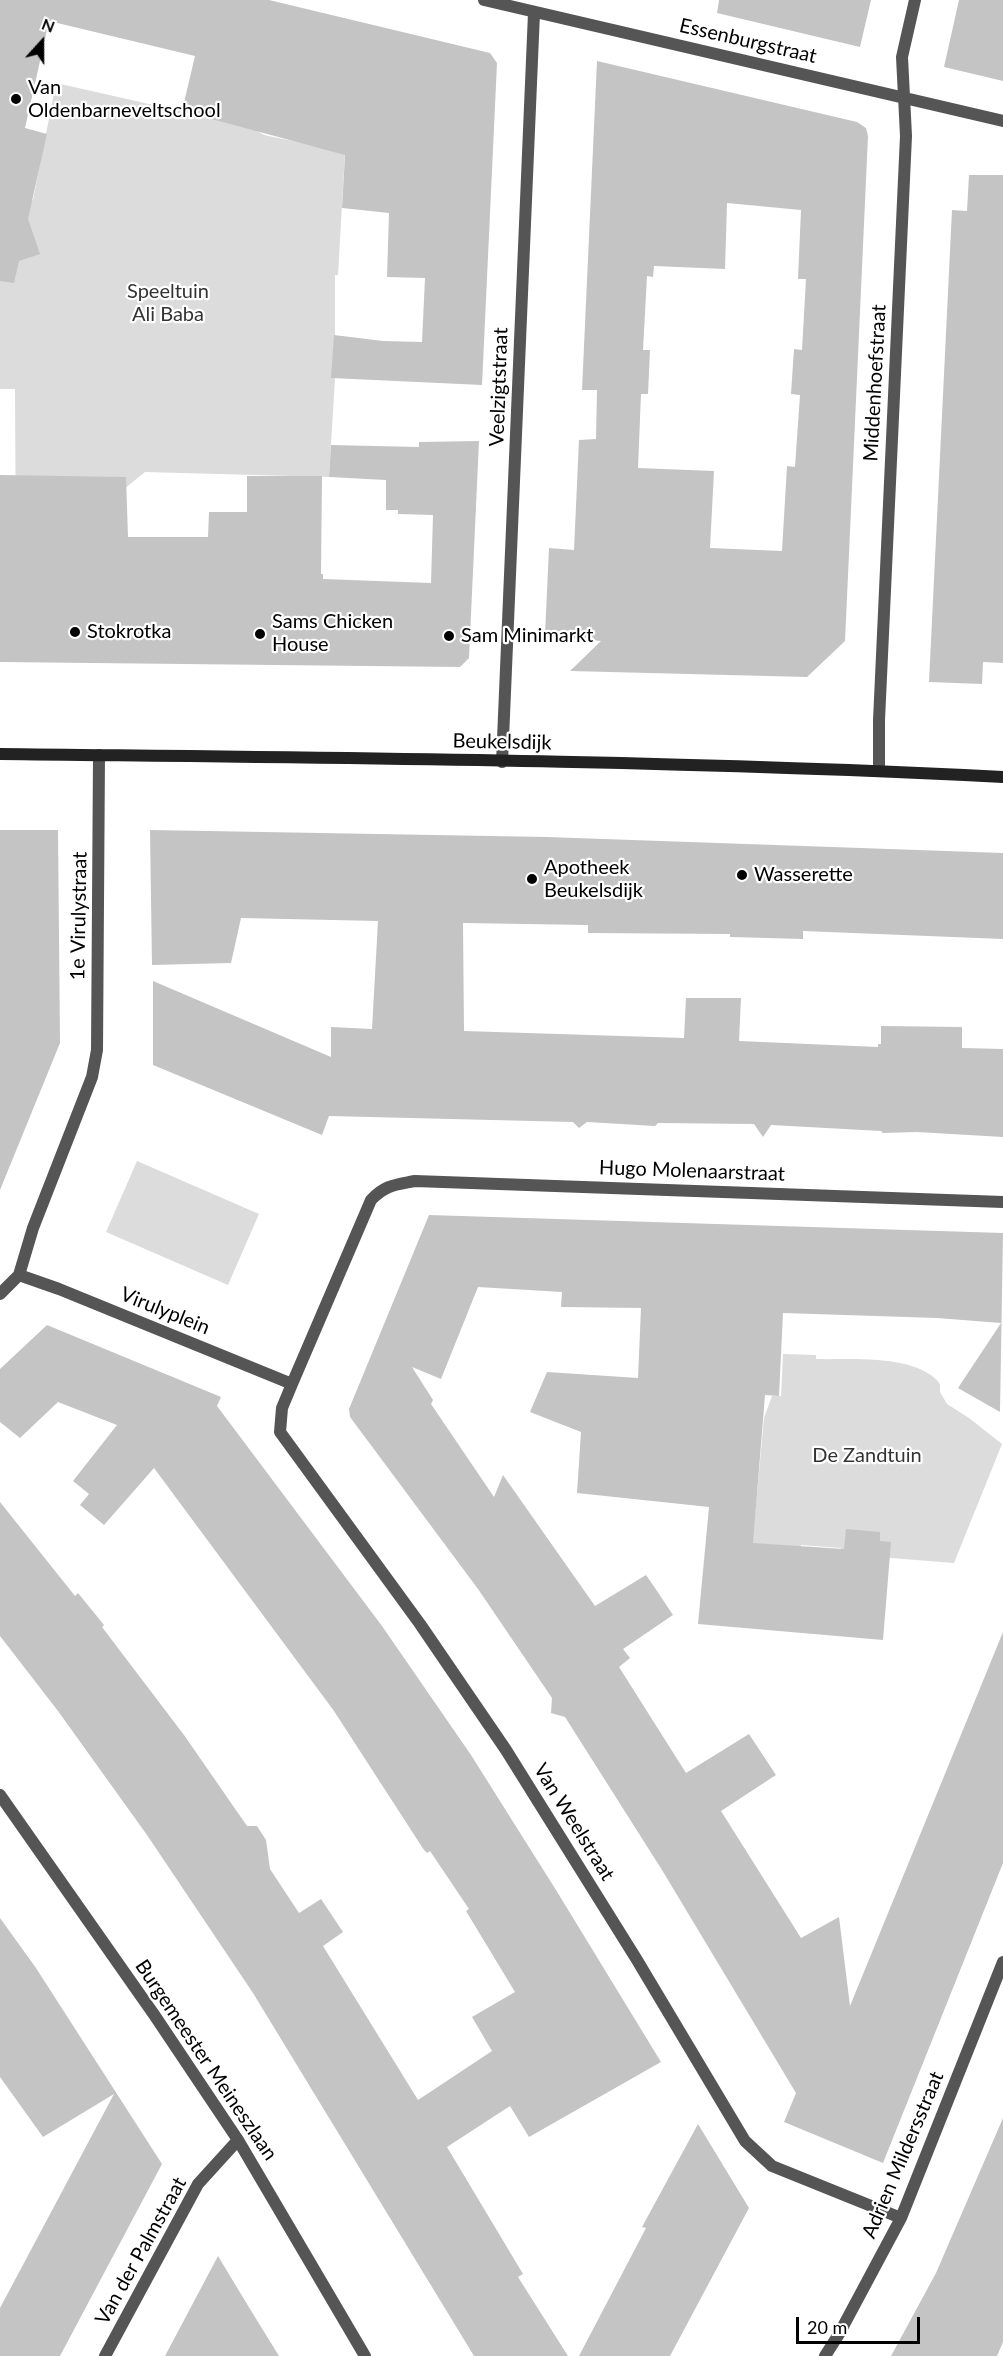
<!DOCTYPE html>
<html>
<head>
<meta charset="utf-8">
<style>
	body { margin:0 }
	#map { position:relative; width:1003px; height:2356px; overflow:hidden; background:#fff; font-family:Lato,sans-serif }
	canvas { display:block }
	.north { position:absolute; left:12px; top:12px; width:60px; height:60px; -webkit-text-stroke:4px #fff; paint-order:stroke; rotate:21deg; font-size:16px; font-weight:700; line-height:24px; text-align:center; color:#000 }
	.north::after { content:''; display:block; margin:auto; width:21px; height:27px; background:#000; clip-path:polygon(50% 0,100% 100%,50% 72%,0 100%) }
	.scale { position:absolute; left:796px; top:2317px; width:124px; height:27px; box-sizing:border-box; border:3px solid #000; border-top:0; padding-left:8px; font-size:18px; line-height:21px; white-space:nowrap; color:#000; -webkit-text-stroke:4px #fff; paint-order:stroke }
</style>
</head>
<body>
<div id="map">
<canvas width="1003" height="2356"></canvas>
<div class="north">N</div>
<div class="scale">20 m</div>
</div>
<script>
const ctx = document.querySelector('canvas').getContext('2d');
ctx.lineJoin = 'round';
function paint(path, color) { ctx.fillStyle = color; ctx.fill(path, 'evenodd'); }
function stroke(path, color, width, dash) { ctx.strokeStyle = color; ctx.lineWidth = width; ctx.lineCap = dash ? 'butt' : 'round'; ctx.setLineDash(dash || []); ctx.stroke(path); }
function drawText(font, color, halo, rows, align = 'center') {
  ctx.font = font + ' Lato,sans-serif'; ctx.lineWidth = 4.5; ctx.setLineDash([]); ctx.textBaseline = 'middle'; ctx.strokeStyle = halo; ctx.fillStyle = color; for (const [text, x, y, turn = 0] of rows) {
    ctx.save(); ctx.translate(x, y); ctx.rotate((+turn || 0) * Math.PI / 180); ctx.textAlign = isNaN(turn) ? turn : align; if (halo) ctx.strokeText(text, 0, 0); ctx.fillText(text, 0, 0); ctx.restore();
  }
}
paint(new Path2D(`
	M56,83L251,127L264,135L345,152L338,275H335V378L329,477L145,472L16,577L15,389H0V193L33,200Z
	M137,1161L259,1214L228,1285L106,1232Z
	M783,1354L816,1355V1359C851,1360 918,1354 940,1384V1392L947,1404L969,1418L1002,1444L954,1563L841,1554V1548L801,1545L798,1562L751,1559L764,1418L772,1396H781Z`), '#dcdcdc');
paint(new Path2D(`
	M0,0H269L490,53L497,63L482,385L331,378L334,335L383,341L422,342L425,278L387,277L389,213L342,208L345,155L182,111L195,56L49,21L25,128L47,134L28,219L40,254L19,261L14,283L0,281Z
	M719,0H871L860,47L717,13Z
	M959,0H1003V81L944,67Z
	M597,61L857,122L866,128L868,136L845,641L807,677L570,671L601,641L545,635L549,548L574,550L579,440L596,439L597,390H582ZM727,203L801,210L798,279H806L802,350L794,349L791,394L800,395L795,467L787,466L782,551L710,548L714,471L638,468L641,394H648L650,350H643L647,276L653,277L654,266L725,269Z
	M969,175H1003V663L983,662L982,684L929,682L952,210L967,211Z
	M479,441L469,658L460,667L0,662V475L126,477L128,537H208L209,512H247V476H322L321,574H323V579L431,583L433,515L398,514V510H386V480L329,477L331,445L419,447V442Z
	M0,830H58L60,1043L0,1190Z
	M150,830L547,837L1003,853V939L803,931V939L730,937V934L588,933V925L463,923L464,1031L684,1038L686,998H741L739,1041L878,1047V1044H881V1026L962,1027V1048L1003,1049V1137L917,1132L883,1133L881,1131L771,1125L763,1137L754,1124L658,1123L655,1126L587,1122L579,1128L573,1122L329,1116L322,1135L153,1065V981L331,1057V1027L372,1029L378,921L241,918L231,963L152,965Z
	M429,1215L1003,1233L1000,1412L958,1388L1001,1323L937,1318L783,1313L779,1396L765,1395L753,1543L844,1549L846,1529L880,1532V1541L891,1542L883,1640L698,1624L709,1507L577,1493L581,1432L530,1412L547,1372L638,1378L641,1308L561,1307L562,1292L478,1287L441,1379L412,1367L433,1400L431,1404L494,1497L503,1475L595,1606L646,1575L655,1588L673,1615L623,1649L630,1658L619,1667L686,1773L749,1734L776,1775L721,1811L801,1938L839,1917L850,2006L1003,1632V1863L883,2163L784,2122L796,2093L662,1870L565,1717L551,1713L552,1698L478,1589L350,1417L349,1409Z
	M47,1325L221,1397L217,1406L382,1626L471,1755L556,1890L661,2062L529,2137L510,2106L447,2147L523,2274L518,2277L568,2356H474L253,1993L147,1835L58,1711L0,1636V1502L75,1596L78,1593L104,1625L102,1627L184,1735L247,1826H257L266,1840L270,1869L299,1913L321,1899L343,1932L323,1946L418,2100L492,2051L472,2017L515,1992L466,1911L469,1909L430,1851L427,1853L424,1850L334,1711L154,1468L104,1525L80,1505L89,1494L73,1481L117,1425L58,1402L20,1438L0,1422V1369Z
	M0,1918L36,1968L162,2164L60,2356H0V2308L114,2094L43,2137L0,2077Z
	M1003,2118V2342L997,2356H891L936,2273Z
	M698,2124L749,2208L670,2356H579L646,2228L642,2227Z
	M218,2256L250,2309L279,2356H165Z`), '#c4c4c4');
stroke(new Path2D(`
	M484,0L1003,121
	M502,762L534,13
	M879,770V720L906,136L902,57L915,0
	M19,1275L33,1228L92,1077L97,1050L99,755
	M19,1275L59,1289L292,1384
	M0,1294L19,1275
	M0,1795L155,2016L238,2140L365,2356
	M901,2218L772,2166L745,2141L637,1960L506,1750L420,1624L280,1432L282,1408L292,1384L371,1200C385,1185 395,1185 415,1181L1003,1202
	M105,2356L198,2184L238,2140
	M825,2356L839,2334L901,2218L1003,1962`), '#555', 12);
stroke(new Path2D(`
	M0,754C334,758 669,760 1003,777`), '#222', 12);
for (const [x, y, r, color] of [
	[16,99,6,"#000"],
	[75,632,6,"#000"],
	[260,634,6,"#000"],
	[449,636,6,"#000"],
	[742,875,6,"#000"],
	[532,879,6,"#000"]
]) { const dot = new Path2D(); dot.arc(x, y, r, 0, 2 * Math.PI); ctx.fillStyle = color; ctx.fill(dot); stroke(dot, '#fff', 2); }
drawText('20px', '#000', '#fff', [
	["Essenburgstraat",748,41,13],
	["Middenhoefstraat",875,383,-87],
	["Veelzigtstraat",499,387,-88],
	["Beukelsdijk",502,742,1],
	["1e Virulystraat",79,916,-89],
	["Hugo Molenaarstraat",692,1171,2],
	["Virulyplein",165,1311,22],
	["Van Weelstraat",574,1822,58],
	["Burgemeester Meineszlaan",206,2060,56],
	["Adrien Mildersstraat",903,2155,-67],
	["Van der Palmstraat",141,2251,-61]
]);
drawText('20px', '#000', '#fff', [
	["Van",28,88],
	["Oldenbarneveltschool",28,111],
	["Sams Chicken",272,622],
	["House",272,645],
	["Stokrotka",87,632],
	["Sam Minimarkt",461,636],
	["Apotheek",544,868],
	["Beukelsdijk",544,891],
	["Wasserette",754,875]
], 'left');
drawText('20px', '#333', '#fff', [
	["Speeltuin",168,292],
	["Ali Baba",168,315],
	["De Zandtuin",867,1456]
]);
</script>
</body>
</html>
